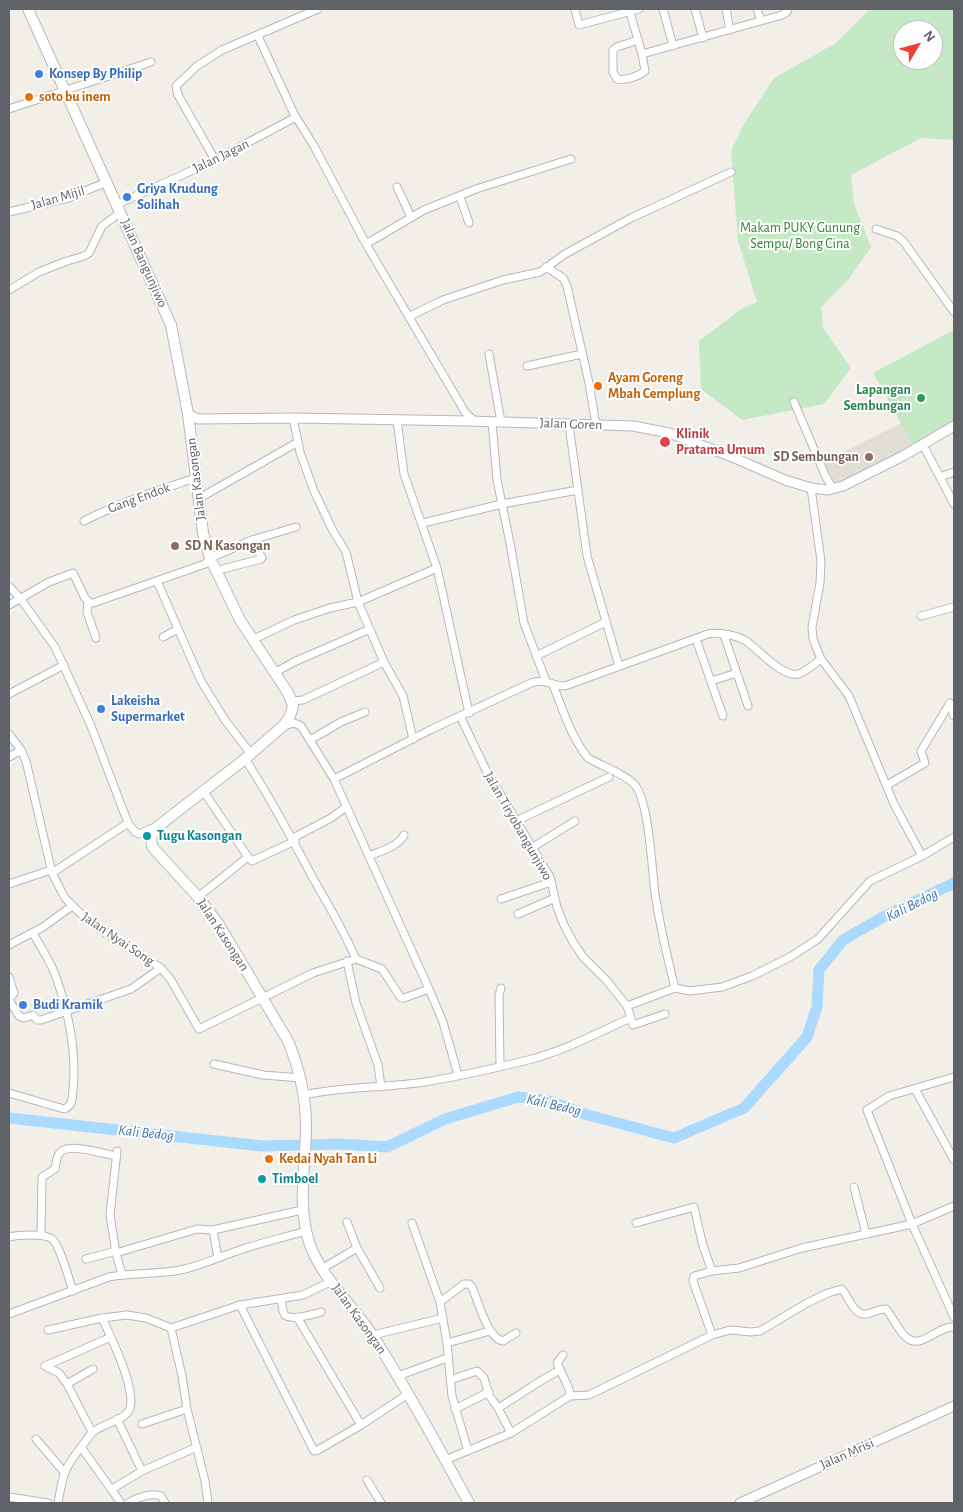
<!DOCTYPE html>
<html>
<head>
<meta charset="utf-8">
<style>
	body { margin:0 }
	#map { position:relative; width:963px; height:1512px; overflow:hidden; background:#f1efe8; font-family:"Alegreya Sans",sans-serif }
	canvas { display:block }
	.frame { position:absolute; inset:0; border:10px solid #5f6368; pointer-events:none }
	.north { position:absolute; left:893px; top:20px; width:50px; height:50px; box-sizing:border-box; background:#fff; border:1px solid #bfc1c3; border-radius:50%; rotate:53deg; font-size:14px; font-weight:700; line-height:20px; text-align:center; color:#5f6368 }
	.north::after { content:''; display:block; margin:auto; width:18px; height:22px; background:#ea4335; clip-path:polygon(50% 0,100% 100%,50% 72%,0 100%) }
</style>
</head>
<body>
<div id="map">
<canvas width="963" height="1512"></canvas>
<div class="frame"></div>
<div class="north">N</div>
</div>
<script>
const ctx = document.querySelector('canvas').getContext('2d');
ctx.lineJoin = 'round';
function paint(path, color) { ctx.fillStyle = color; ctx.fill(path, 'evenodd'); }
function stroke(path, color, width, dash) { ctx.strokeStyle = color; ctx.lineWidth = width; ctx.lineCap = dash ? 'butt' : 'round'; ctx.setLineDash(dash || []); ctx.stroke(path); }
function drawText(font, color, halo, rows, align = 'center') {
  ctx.font = font + ' "Alegreya Sans",sans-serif'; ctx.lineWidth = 4; ctx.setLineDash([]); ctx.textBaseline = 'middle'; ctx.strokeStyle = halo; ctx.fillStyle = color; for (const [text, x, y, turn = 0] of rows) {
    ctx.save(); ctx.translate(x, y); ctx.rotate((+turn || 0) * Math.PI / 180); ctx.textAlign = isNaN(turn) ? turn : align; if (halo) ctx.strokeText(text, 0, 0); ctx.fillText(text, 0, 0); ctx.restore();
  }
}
paint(new Path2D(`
	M901,423L916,450L836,492L821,463Z`), '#e1ded6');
paint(new Path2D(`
	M870,9H954V140L921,138L851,175L854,204L871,247L848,280L821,307L823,328L851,368L824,404L742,420L701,389L699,341L743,308L757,302L738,241L731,151L742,127L774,78L836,43ZM903,30H933V60H903Z
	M954,330V427L916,450L873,373Z`), '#c5e8c5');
stroke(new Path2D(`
	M9,1118L262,1146L340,1144L387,1147L445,1119L518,1097L549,1101L584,1114L674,1138L744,1108L807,1037L817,1007L819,970L843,940L883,917L954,883`), '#aadaff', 11);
const minor = new Path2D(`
	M575,9L579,25L639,9
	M629,9L642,54L645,71C639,76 625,81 617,79L613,72V50L617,47L638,40
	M663,9L673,46
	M695,9L703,38
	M726,9L730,30
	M757,9L761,21
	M258,36L294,114L314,146L366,244L465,412L474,421
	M642,54L782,15L787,12L788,9
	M9,109L151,62
	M215,160L178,95L176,86L197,66L222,50L318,9
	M397,187L411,217
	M460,197L469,223
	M118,204L215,160L296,117
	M9,212L68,198L107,182
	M876,229L897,236L904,242L954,312
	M366,244L424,210L476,189L571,159
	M546,267L563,278L567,286L589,383L596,425
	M9,290L39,272L67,261L84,256L89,253L102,226L121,212
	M410,316L443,300L503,280L540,272L565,254L631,218L731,172
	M489,354L501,422
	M527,366L582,354
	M794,402L825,475L833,489
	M293,418L300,452L314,491L333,531L346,552L358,602L384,662L403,696L413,739
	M397,420L404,474L437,568L469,713
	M492,422L497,480L510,543L524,623L546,681
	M569,425L587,556L619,666
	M923,445L954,504
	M940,477L954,472
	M811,488L821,561L820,583L812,627L813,639L821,659L849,696L894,804L922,856
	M198,499L298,442
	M84,521C119,503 157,491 195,478
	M423,523L502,504L578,490
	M215,571L261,559L262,558L252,540
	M157,581L201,681L225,720L251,754
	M9,586L20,598L55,647L91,726L128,823L135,832L139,834L157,826
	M88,602L87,612L96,638
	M9,605L49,582L73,573L85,598L90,603H93L205,564L210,558L252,540L296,527
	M921,616L954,607
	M724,635L748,706
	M163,637L178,629
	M696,639L723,716
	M252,640L294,620L330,608L358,602L437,568
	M536,656L606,622
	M274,673L294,662L370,629
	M711,681L737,673
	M553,685C563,710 571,737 588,758C602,766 625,774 635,785C649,802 652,870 655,894C660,925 667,957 675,988
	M9,694L64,665
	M292,701L303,700L384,662
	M950,703L954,716
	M460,716L487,772L550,877L557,907L564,925L573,942L583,957L607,981L627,1006L633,1025L665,1014
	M284,726L294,723L301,726L334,779L429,989L443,1022L458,1075
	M9,734L21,750L26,761L52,873L65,898L84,917L101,930L161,968L171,980L199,1029L313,973L356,959L382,969L401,998H404L429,989
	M310,740L341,722L365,712
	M9,757L21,750
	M245,759C271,798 292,839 314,880C329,906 344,931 356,959
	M334,779L432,729L531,683C545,678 551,686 565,686L708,634C719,632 736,635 746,641C758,649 783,678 798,674C806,672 814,664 821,659
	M887,785L925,763L921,751L950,703
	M204,792L248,857
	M516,821L609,777
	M293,838L331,818L346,807
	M533,847L575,821
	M369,856C380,851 398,847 404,835
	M52,873L128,823
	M9,884L51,870
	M198,897L248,857L252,861L295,841
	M501,899L551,882
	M518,914L555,898
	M9,945L43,927L72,906
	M347,961L356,1003L378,1065L381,1087
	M9,977L14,993L9,999
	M9,1000L19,1016L24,1018L33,1015L37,1020H41L131,989L161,968
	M627,1006L675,988L690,991L722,987L752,976L790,957L818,939L870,881L922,856L954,837
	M214,1064L263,1075L301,1078
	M500,1066L499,995L501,988
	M954,1077L889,1096L867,1110L912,1224L954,1317
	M915,1089L954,1160
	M9,1093L64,1109C73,1106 72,1099 73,1090C77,1051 68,1010 55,974C49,959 40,946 33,933
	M304,1095C344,1086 385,1088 425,1082C460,1076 497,1068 532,1059C566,1050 599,1032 631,1018
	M117,1151L110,1215L116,1253L122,1275
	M854,1187L866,1234
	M347,1222L357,1248L380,1288
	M412,1223L440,1302L447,1343L452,1396L468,1451
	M636,1223L694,1207L703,1246L712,1271
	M213,1230L218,1258
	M41,1235L42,1177L55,1169C56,1164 56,1158 59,1154C65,1141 104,1154 116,1156
	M9,1237C18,1235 44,1233 52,1239C60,1245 69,1280 73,1291
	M116,1253L197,1229L213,1230L302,1210
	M86,1259L116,1251
	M323,1268L357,1248
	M281,1299C282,1303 282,1312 285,1315C291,1321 314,1314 321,1312
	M440,1302L464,1284H469L472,1287C478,1301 488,1339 503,1341L516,1333
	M240,1305L314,1451L318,1450L361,1425L408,1394
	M9,1314L109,1277C134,1272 160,1275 185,1269C205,1264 224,1255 243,1249C264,1242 286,1237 306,1231
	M297,1317L361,1425
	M171,1328L182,1376L187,1409L205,1481L208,1503
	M48,1330L102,1318L127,1315L146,1318L171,1328L240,1305L303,1295L332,1281
	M373,1335L443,1318
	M712,1335L693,1281L694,1276L712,1271L739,1268L802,1248L912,1224L954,1206
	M447,1343L490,1331
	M563,1355L557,1363L569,1389L570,1396
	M45,1366L111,1337
	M45,1366L59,1373L67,1384
	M398,1376L447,1358
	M450,1380L477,1371L484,1378L489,1395L498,1408
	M455,1409L489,1392
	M117,1419L142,1471
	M142,1424L187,1409
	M92,1432L67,1384L93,1369
	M511,1433L498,1408C519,1396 538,1381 560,1370
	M36,1439L64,1472
	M81,1447L121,1503
	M445,1460L511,1433L570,1396L589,1395L712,1335L730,1330L751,1332L760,1331L807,1303L828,1293L842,1289C848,1296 854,1316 866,1314C873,1313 879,1309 886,1309C893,1317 898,1331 907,1338C921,1350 939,1325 954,1327
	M367,1480L381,1503
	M112,1489L142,1471L197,1447
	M9,1497L48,1503
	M58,1503C63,1472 65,1467 85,1442C88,1439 89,1435 92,1433C100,1424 126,1421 130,1408C136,1388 111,1337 102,1318
	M128,1503C136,1498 152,1492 161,1496L165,1503`);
const tertiary = new Path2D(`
	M188,414L198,419L293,418L470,421L633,426L669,433L730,456L785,480L811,488L828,490L843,486L903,456L954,426
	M740,1503L954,1406`);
const secondary = new Path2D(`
	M28,9L171,325L188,414L203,533L210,558L240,620L288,693L293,705L292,710L289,718L283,726L245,759L157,827L151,836L152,846L155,850L198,897L218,923L288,1041C299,1068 306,1096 306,1126C306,1165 297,1203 309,1242C321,1278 353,1305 373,1336C408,1390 438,1447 469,1503`);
stroke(minor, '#b5b8bc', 9);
stroke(tertiary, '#b5b8bc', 11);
stroke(secondary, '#b6babf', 12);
stroke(minor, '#fff', 7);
stroke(tertiary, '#fff', 9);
stroke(secondary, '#fff', 10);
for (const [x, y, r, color] of [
	[39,74,5,"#3f7fe0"],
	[29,97,5,"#e8710a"],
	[127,197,5,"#3f7fe0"],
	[598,386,5,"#e8710a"],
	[921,398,5,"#2e9e5b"],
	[665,442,6,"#e0444e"],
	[869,457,5,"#8d6e63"],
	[175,546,5,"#8d6e63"],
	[101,709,5,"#3f7fe0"],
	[147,836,5,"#0f9aa8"],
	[23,1005,5,"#3f7fe0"],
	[269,1159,5,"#e8710a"],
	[262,1179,5,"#0f9aa8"]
]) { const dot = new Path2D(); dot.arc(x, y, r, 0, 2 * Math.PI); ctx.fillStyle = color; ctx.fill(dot); stroke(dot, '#fff', 2); }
drawText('bold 14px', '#366cbe', '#fff', [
	["Konsep By Philip",49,74],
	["Griya Krudung",137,189],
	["Solihah",137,205],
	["Lakeisha",111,701],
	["Supermarket",111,717],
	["Budi Kramik",33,1005]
], 'left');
drawText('bold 14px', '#c56008', '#fff', [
	["soto bu inem",39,97],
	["Ayam Goreng",608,378],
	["Mbah Cemplung",608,394],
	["Kedai Nyah Tan Li",279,1159]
], 'left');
drawText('14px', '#5f6368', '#fff', [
	["Jalan Jagan",221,156,-26],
	["Jalan Mijil",58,198,-16],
	["Jalan Bangunjiwo",144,263,66],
	["Jalan Goren",571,424,2],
	["Jalan Kasongan",196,479,-97],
	["Gang Endok",139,498,-20],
	["Jalan Tiryobangunjiwo",518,826,60],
	["Jalan Kasongan",223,935,57],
	["Jalan Nyai Song",118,939,34],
	["Jalan Kasongan",359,1319,54],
	["Jalan Mrisi",847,1454,-24]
]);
drawText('14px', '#348238', '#fff', [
	["Makam PUKY Gunung",800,228],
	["Sempu/ Bong Cina",800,244]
]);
drawText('bold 14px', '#27864d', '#fff', [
	["Lapangan",911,390],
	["Sembungan",911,406]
], 'right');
drawText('bold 14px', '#be3a42', '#fff', [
	["Klinik",676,434],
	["Pratama Umum",676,450]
], 'left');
drawText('bold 14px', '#785e54', '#fff', [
	["SD Sembungan",859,457],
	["SD N Kasongan",185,546,"left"]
], 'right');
drawText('bold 14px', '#0d838f', '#fff', [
	["Tugu Kasongan",157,836],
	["Timboel",272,1179]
], 'left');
drawText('italic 15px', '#4174aa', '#fff', [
	["Kali Bedog",912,905,-27],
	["Kali Bedog",554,1105,13],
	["Kali Bedog",146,1133,6]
]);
</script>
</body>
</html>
